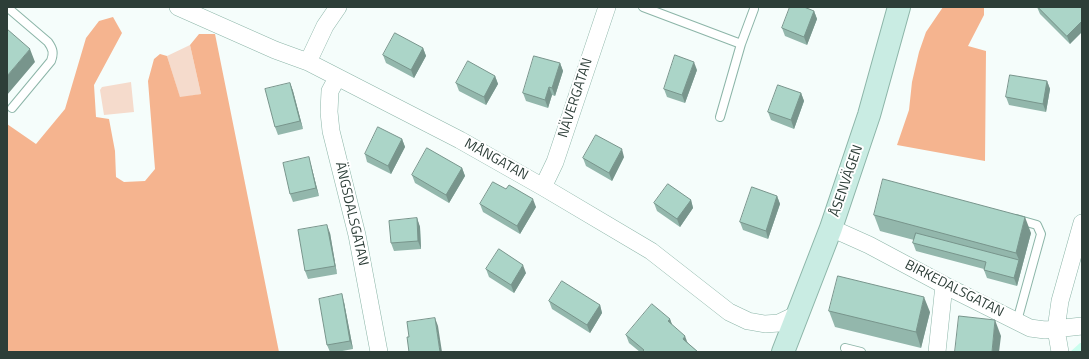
<!DOCTYPE html>
<html>
<head>
<meta charset="utf-8">
<style>
	body { margin:0 }
	#map { position:relative; width:1089px; height:359px; overflow:hidden; background:#f5fdfb; font-family:"Titillium Web",sans-serif }
	canvas { display:block }
	.frame { position:absolute; inset:0; border:8px solid #2d3e38; pointer-events:none }
</style>
</head>
<body>
<div id="map">
<canvas width="1089" height="359"></canvas>
<div class="frame"></div>
</div>
<script>
const ctx = document.querySelector('canvas').getContext('2d');
ctx.lineJoin = 'round';
function paint(path, color) { ctx.fillStyle = color; ctx.fill(path, 'evenodd'); }
function stroke(path, color, width, dash) { ctx.strokeStyle = color; ctx.lineWidth = width; ctx.lineCap = dash ? 'butt' : 'round'; ctx.setLineDash(dash || []); ctx.stroke(path); }
function drawText(font, color, halo, rows, align = 'center') {
  ctx.font = font + ' "Titillium Web",sans-serif'; ctx.lineWidth = 4; ctx.setLineDash([]); ctx.textBaseline = 'middle'; ctx.strokeStyle = halo; ctx.fillStyle = color; for (const [text, x, y, turn = 0] of rows) {
    ctx.save(); ctx.translate(x, y); ctx.rotate((+turn || 0) * Math.PI / 180); ctx.textAlign = isNaN(turn) ? turn : align; if (halo) ctx.strokeText(text, 0, 0); ctx.fillText(text, 0, 0); ctx.restore();
  }
}
paint(new Path2D(`
	M1080,343H1082V352H1070Z`), '#cafeee');
paint(new Path2D(`
	M190,45L201,94L180,98L167,56Z
	M131,82L134,112L104,115L100,90L102,87Z`), '#f5dbcc');
paint(new Path2D(`
	M943,7H984V15L968,46L986,51L985,161L897,145L909,110L912,82L919,52L926,32Z
	M113,17L122,33L94,85L96,117L109,119L115,151L116,177L124,182L145,181L155,169L148,81L154,59L160,54L167,56L180,97L201,94L190,45L199,34H215L279,352H7V124L36,144L65,109L86,38L99,21Z`), '#f5b48f');
const lane = new Path2D(`
	M7,7L48,42C53,49 54,53 51,61L12,108
	M643,7L741,44
	M720,117L741,44L754,9
	M1016,219L1037,225L1041,234L1017,321
	M845,348L861,352`);
const street = new Path2D(`
	M178,7L275,50L308,62L460,140L543,187L651,251L729,312L748,321L765,324L779,323L798,314
	M308,62L325,26L338,7
	M337,78L330,91L329,112L331,131L357,235L379,352
	M543,187L555,162L607,7
	M831,228L869,245L944,285L1030,328L1045,330L1082,326
	M937,352L944,285
	M1060,352L1056,329L1060,301L1082,223`);
const secondary = new Path2D(`
	M783,352L831,228L869,115L899,7`);
stroke(lane, '#8cb5a8', 10);
stroke(street, '#8cb5a8', 18);
stroke(secondary, '#8cb5a8', 24);
stroke(lane, '#fff', 8);
stroke(street, '#fff', 17);
stroke(secondary, '#c9ece3', 22);
paint(new Path2D(`
	M1037,7H1082L1070,44L1040,14Z
	M814,11L817,19L807,45L785,36L782,28Z
	M423,48L426,56L414,78L386,63L383,55Z
	M560,63L563,71L555,96L552,95L548,108L526,101L523,93Z
	M697,70L685,103L667,97L664,89Z
	M495,76L498,84L486,105L459,91L456,83Z
	M1047,81L1050,89L1046,112L1009,105L1006,97Z
	M290,83L293,91L303,129L278,135L275,127Z
	M801,93L804,101L794,129L771,120L768,112Z
	M402,139L405,147L391,174L367,162L365,154Z
	M624,157L612,181L586,166L583,158Z
	M311,165L319,196L293,202L290,194Z
	M462,168L465,176L449,203L415,183L412,175Z
	M506,189L536,207L520,234L483,212L480,204Z
	M777,196L780,204L768,239L743,230L740,222Z
	M691,200L693,208L680,227L657,211L654,203Z
	M874,215L1031,233L1017,286L987,278L984,270V269L916,251L913,243L914,240L880,231Z
	M417,218L420,227L421,249L394,251L391,243Z
	M330,233L337,274L308,279L305,271Z
	M486,269L526,273L514,293L489,277Z
	M549,301L600,305L602,313L590,333L552,309Z
	M344,302L353,349L337,352H330L327,345Z
	M829,311L930,312L921,348L835,327Z
	M670,319L672,325L688,343L698,352H640L629,343L626,335Z`), '#93b7ac');
paint(new Path2D(`
	M814,11L817,19L807,45L804,37Z
	M1082,21V32L1070,44L1067,36Z
	M423,48L426,56L414,78L411,70Z
	M30,49L35,62L7,95V76Z
	M694,62L697,70L685,103L682,95Z
	M560,63L563,71L555,96L552,88Z
	M495,76L498,84L486,105L484,97Z
	M1047,81L1050,89L1046,112L1043,104Z
	M290,83L293,91L303,129L300,121Z
	M549,87L552,95L548,108L545,100Z
	M801,93L804,101L794,129L791,120Z
	M402,139L405,147L391,174L388,166Z
	M622,149L624,157L612,181L609,173Z
	M309,157L311,165L319,196L316,188Z
	M462,168L465,176L449,203L446,195Z
	M777,196L780,204L768,239L766,231Z
	M533,199L536,207L520,234L517,226Z
	M691,200L693,208L680,227L677,219Z
	M1025,217L1031,233L1017,286L1014,278L1019,260L1016,253Z
	M417,218L420,227L421,249L418,241Z
	M327,225L330,233L337,274L335,266Z
	M523,265L526,273L514,293L511,285Z
	M342,294L344,302L353,349L350,341Z
	M924,297L930,312L921,348L916,332Z
	M600,305L602,313L590,333L587,325Z
	M435,318L438,326L442,352H440Z
	M670,319L673,327L668,321Z
	M995,320L1001,336L999,352H992Z
	M685,336L688,344L683,339Z`), '#78958c');
const building = new Path2D(`
	M790,7H804L814,11L804,37L782,28Z
	M1038,7H1082V21L1067,36Z
	M7,29L30,49L7,76Z
	M395,33L423,48L411,70L383,55Z
	M675,55L694,62L682,95L664,89Z
	M534,56L560,63L552,88L549,87L545,100L523,93Z
	M468,61L495,76L484,97L456,83Z
	M1010,75L1047,81L1043,104L1006,97Z
	M290,83L300,121L275,127L265,89Z
	M778,85L801,93L791,120L768,112Z
	M378,127L402,139L388,166L365,154Z
	M596,135L622,149L609,173L583,158Z
	M427,148L462,168L446,195L412,175Z
	M309,157L316,188L290,194L283,163Z
	M883,179L1025,217L1016,253L874,215Z
	M493,182L506,189L509,185L533,199L517,226L480,204Z
	M668,184L691,200L677,219L654,203Z
	M752,187L777,196L766,231L740,222Z
	M417,218L418,241L391,243L389,221Z
	M327,225L335,266L305,271L298,230Z
	M916,233L1019,260L1014,278L984,270L986,262L913,243Z
	M499,249L523,265L511,285L486,269Z
	M838,276L924,297L916,332L829,311Z
	M562,281L600,305L587,325L549,301Z
	M342,294L350,341L327,345L319,299Z
	M652,304L670,319L668,321L685,336L683,339L698,352H642L644,350L626,335Z
	M959,316L995,320L992,352H955Z
	M435,318L440,352H409L407,337H409L407,322Z`);
paint(building, '#abd5c8');
stroke(building, '#78958c', 1);
drawText('14px', '#2d3e38', '#fff', [
	["NÄVERGATAN",576,98,-72],
	["MÅNGATAN",496,160,29],
	["ÅSENVÄGEN",847,181,-71],
	["ÄNGSDALSGATAN",351,214,77],
	["BIRKEDALSGATAN",954,289,27]
]);
</script>
</body>
</html>
